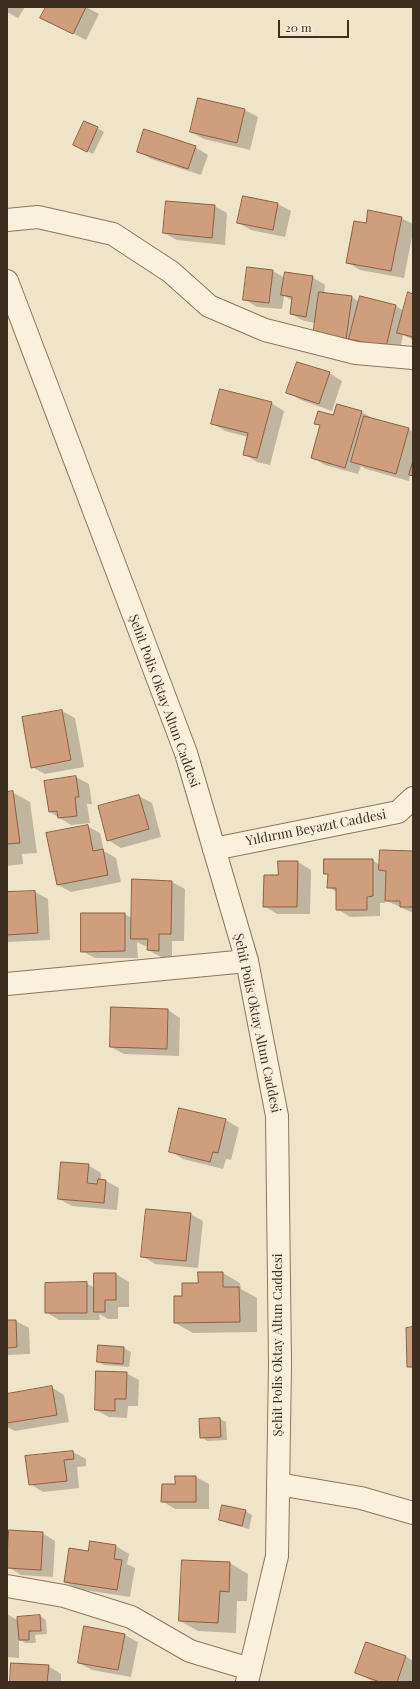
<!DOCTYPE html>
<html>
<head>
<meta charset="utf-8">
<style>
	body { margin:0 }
	#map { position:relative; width:420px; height:1689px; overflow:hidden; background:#f0e4c8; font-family:"Playfair Display",serif }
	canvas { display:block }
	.frame { position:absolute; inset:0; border:8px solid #3d2e20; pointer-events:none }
	.scale { position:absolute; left:278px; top:20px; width:71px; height:18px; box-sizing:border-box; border:2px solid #3d2e20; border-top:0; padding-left:5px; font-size:12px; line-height:14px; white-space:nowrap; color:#3d2e20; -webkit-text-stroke:3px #f7eed8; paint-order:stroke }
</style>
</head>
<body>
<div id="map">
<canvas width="420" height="1689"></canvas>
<div class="frame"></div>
<div class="scale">20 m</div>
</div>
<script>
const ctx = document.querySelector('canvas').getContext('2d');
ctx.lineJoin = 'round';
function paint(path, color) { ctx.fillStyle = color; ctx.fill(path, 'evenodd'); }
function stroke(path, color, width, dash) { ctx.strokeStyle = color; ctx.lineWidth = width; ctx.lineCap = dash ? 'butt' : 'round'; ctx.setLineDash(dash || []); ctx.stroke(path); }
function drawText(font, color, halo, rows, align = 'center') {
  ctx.font = font + ' "Playfair Display",serif'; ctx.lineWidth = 3; ctx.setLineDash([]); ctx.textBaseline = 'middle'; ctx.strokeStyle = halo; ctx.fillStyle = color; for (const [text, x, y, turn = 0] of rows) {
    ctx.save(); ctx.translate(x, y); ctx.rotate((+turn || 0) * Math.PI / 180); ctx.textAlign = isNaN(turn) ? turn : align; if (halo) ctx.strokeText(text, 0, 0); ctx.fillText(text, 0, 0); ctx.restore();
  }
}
paint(new Path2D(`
	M7,7H25L18,18L7,12Z
	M47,7H86L99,14L86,40L42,18Z
	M198,99L245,110L258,117L250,150L204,139L191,132Z
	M97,128L104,132L93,154L81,148Z
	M195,147L208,155L201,175L151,159L138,151Z
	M278,204L291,211L285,237L251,230L238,223Z
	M214,206L227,213L225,245L177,240L164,233Z
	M401,218L413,224V232L404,278L360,270L347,262L366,224Z
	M273,271L285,278L312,277L325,285L324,293L352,297L359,302L396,306L404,311L413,295V340L403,335L399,354L359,347L316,323L304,321L291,314L293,301L284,296L282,309L257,307L244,299Z
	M329,373L342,381L332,411L301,400L288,393Z
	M271,403L284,411L270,465L257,462L244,454L248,437L225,431L212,423Z
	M362,412L375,420L408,429L413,432V476L410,475L409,481L366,469L361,466L358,474L325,465L312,457L321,426L315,423L334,417Z
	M62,711L75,718L84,767L45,774L32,767Z
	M76,777L89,784L92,804H87L90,823L71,825L50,812Z
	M12,792L30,802L37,853L22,854L23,864L7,866V793Z
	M139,796L152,803L161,837L121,848L108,840Z
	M87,826L100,833L104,851L116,858L121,882L71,892L58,885Z
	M413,852V913L385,900V903H380V916L350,917L337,909V892L328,887L329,875L325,873L372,860L380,865Z
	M298,862L311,870L310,914H277L264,906L279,876Z
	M172,882L185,889L184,941H172V958L161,957L148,950V946H145L137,942L138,958H95L82,951L124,914L132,918Z
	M35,892L48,899L50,940L7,942V893Z
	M168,1010L180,1018L179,1056L124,1054L111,1047Z
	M180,1109L226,1120L239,1128L231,1160L226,1159L223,1169L183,1159L170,1151Z
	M88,1165L101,1173V1180L106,1181L119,1188L117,1210L72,1206L59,1199Z
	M190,1214L203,1221L198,1268L155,1264L142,1256Z
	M223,1273L240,1283L241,1289L257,1298V1332L193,1333L175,1323L183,1297L199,1284Z
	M95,1274H116L129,1282V1307H118V1319H108L99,1314L100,1320H59L46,1312L86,1283L95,1288Z
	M7,1321H16L29,1328L30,1354L7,1355Z
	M124,1348L131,1352L129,1367L104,1365L98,1362Z
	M126,1373L139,1380L138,1406H128L127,1418L109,1417L96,1410Z
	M51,1387L64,1395L69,1422L15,1431L7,1427V1395Z
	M220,1419L226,1422L227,1440L207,1441L201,1437Z
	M73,1452L86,1459V1466L77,1467L79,1488L43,1492L30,1484Z
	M196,1477L209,1484V1509H175L162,1501L175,1485Z
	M245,1511L252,1515L249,1529L227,1523L220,1519Z
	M42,1533L55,1541L53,1577L21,1575L8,1567Z
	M91,1542L116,1546L129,1554L127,1564L135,1568L130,1597L78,1589L65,1582L89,1553Z
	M183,1562L230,1563L248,1574L247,1601H237L236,1633L198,1631L180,1621Z
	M7,1614L19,1621L40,1616L46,1620L47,1634L35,1635L36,1643H26L19,1640V1658L7,1657Z
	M125,1635L138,1642L131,1677L92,1670L79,1663Z
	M405,1656L413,1661L412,1682H374L356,1673Z
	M48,1666L61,1674V1682H11Z`), '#0003');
const building = new Path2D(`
	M46,7H86L73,34L40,18Z
	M198,98L245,109L237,143L190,132Z
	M84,121L98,127L87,152L73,145Z
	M144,129L196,146L188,169L137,152Z
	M243,196L278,203L273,230L237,223Z
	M166,201L215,205L212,238L163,233Z
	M368,210L402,217L391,271L346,263L354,221L366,223Z
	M247,267L273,270L269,303L243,300Z
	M285,272L313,276L306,317L290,314L292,297L281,295Z
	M319,292L352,296L346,340L313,335Z
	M408,292L413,294V337L397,333Z
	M360,296L396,305L386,347L349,339Z
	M297,362L330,372L319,404L286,393Z
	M220,389L272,402L257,458L243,455L248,433L211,424Z
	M337,404L362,411L345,468L311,458L320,425L314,424L318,411L333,415Z
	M364,416L409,428L396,474L351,462Z
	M413,461V476L409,475Z
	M62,710L71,760L31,768L22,717Z
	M76,776L79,797H75L77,816L58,818L57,811L49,812L44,781Z
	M13,791L20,843L7,844V792Z
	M139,795L149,829L107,841L98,806Z
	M88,825L93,851L103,849L108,875L57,885L46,833Z
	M380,850L413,851V907H400V901H385L386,871L379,870Z
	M324,859H373V896L367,897V910H336V888H327L328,874H324Z
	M278,861H298L297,907H263L264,875H278Z
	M132,879L172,881L171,934H159V951L147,950L148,939H131Z
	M35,891L38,933L7,935V892Z
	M81,913H125V951L81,952Z
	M111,1007L168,1009L167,1049L110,1047Z
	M179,1108L226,1119L218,1153L213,1152L210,1162L169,1152Z
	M61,1162L89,1164L87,1183L97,1184L98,1179L106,1180L104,1203L58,1199Z
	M146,1209L191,1213L186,1261L141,1257Z
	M198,1272H223V1287H239L240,1322L174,1323V1296H182V1283H198Z
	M94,1273H116V1300H105V1312H94Z
	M87,1282V1313H45V1283Z
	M7,1320H16L17,1347L7,1348Z
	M413,1327V1367H407L406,1328Z
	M98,1345L124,1347L123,1364L97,1362Z
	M96,1371L127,1372L126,1399H115V1411L95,1410Z
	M52,1386L57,1415L7,1423V1394Z
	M220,1418L221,1437L200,1438L199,1419Z
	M73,1451L74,1459L64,1460L67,1481L29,1485L25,1456Z
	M175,1476H196V1502H161L162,1484H175Z
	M222,1505L246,1510L242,1526L219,1520Z
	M9,1530L43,1532L41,1570L7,1568Z
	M90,1541L116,1545L114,1559L122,1560L117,1590L64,1582L69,1548L88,1551Z
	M182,1560L230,1562L229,1592L220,1591L218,1623L179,1621Z
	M40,1615L41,1631H29V1640H19L17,1617Z
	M84,1626L125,1634L118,1670L78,1663Z
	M366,1642L406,1656L397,1682H380L355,1673Z
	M11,1663L49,1665L47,1682H10Z`);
paint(building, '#cf9f7d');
stroke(building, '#8d5f41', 1);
const minor = new Path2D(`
	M7,220L38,217L113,234L171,272L209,306L265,330L356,353L413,358
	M214,849L398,812L413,798
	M7,984L247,961
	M278,1484L361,1498L413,1513
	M7,1586L64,1596L131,1617L190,1651L250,1669`);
const tertiary = new Path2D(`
	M7,281L186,753L247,961L277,1116L280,1364L277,1556L247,1682`);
stroke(minor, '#8d765c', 24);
stroke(tertiary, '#8d765c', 24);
stroke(minor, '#faf1dc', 22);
stroke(tertiary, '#faf1dc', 22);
drawText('13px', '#3d2e20', '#f7eed8', [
	["Şehit Polis Oktay Altun Caddesi",164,701,70],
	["Yıldırım Beyazıt Caddesi",316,828,-11],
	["Şehit Polis Oktay Altun Caddesi",257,1023,78],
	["Şehit Polis Oktay Altun Caddesi",278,1345,-90]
]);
</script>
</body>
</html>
